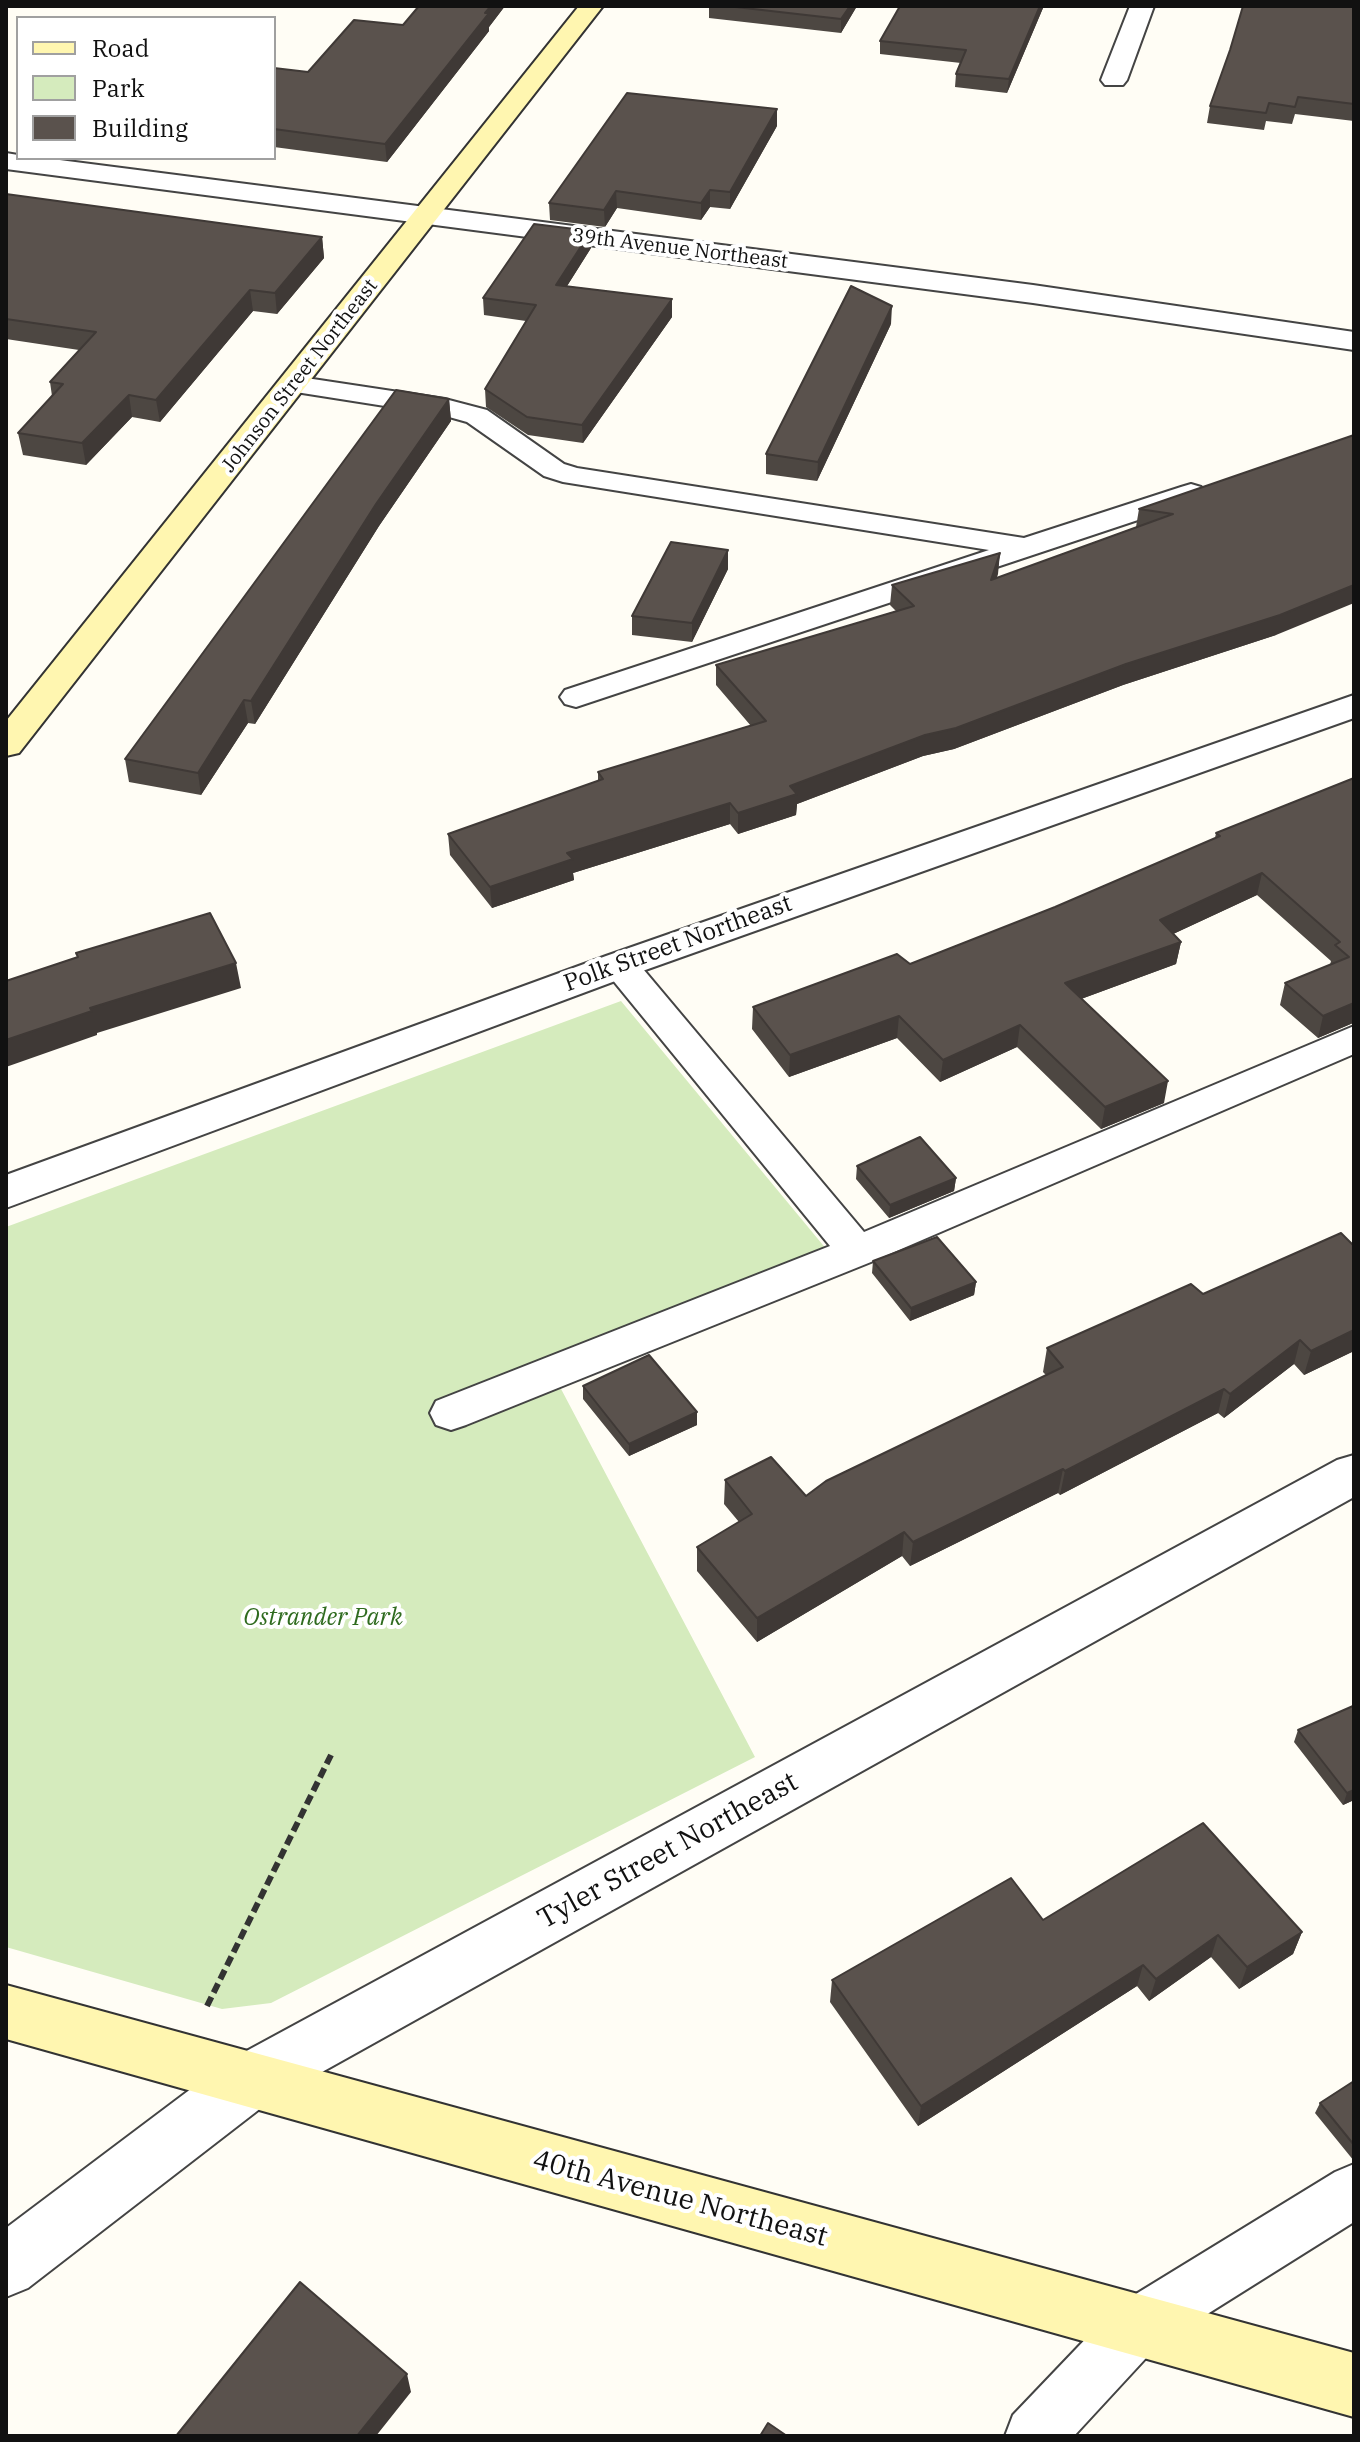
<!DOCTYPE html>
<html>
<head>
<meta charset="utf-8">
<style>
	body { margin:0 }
	#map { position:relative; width:1360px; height:2442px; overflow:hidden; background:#fffdf5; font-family:"IBM Plex Serif",serif }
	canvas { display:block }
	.frame { position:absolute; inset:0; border:8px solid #111; pointer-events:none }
	.legend { position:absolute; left:16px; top:16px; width:260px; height:144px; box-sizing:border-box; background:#fff; border:2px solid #a0a0a0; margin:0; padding:10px 14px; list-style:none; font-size:24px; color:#111 }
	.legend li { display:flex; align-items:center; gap:16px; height:40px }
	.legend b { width:40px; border:2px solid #a0a0a0 }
</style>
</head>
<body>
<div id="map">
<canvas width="1360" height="2442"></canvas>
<div class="frame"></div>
<ul class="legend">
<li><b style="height:10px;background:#fff6b0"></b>Road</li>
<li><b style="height:22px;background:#d5ebbd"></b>Park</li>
<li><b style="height:22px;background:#5a524d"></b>Building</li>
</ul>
</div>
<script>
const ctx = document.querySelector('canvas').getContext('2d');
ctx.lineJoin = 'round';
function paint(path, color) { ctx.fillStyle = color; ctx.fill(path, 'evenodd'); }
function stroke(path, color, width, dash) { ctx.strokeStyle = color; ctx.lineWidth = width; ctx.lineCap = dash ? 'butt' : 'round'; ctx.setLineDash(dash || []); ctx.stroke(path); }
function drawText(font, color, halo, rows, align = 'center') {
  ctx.font = font + ' "IBM Plex Serif",serif'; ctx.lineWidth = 8; ctx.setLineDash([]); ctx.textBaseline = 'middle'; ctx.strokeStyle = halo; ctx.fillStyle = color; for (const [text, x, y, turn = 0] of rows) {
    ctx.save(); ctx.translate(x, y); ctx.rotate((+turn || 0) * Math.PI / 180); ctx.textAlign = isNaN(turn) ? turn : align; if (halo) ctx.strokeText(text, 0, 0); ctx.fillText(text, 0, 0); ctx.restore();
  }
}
paint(new Path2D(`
	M621,1001L832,1256L550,1368L755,1757L271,2003L222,2009L6,1947V1227Z`), '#d5ebbd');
const lane = new Path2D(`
	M293,376L445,399L487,410L564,464L577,468L1024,538L1181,487L1191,484L1201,487L1206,493L1201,499L576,707L565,704L560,697L565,690L989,550L563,482L544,476L467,422L442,415L283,390L279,384L283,378Z
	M620,953L633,957L864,1232L1354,1026V1054L871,1262L466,1425L451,1430L436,1425L430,1413L436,1401L830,1246L607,973L602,965L607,957Z
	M1354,2164V2222L1158,2345L1074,2436H1005L1013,2415L1118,2305L1335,2172Z`);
const street = new Path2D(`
	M1130,6H1154L1127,80L1123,85H1105L1101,80Z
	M6,153L18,155V158H44L1033,285L1354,332V350L1033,303L6,169Z
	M1354,695V718L634,974L6,1208V1175L606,956Z
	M1354,1455V1497L270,2101L28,2288L6,2297V2228L228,2061L1337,1460Z`);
const secondary = new Path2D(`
	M579,6H603L19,753L6,756V721Z
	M6,1985L1354,2353V2417L6,2039Z`);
stroke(lane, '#444', 4);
stroke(street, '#444', 4);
stroke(secondary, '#333', 4);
stroke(new Path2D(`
	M207,2006L332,1753`), '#333', 6, [10, 5]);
paint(lane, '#fff');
paint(street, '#fff');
paint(secondary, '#fff6b0');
paint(new Path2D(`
	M419,6H505L489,27V31L387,162L274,147V68L308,72L403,25Z
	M709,6H857L841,33L709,18Z
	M900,6H1053L1051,8H1043L1007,93L955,87L956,74L961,63L880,54V41Z
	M1354,6V121L1295,114L1292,124L1266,121L1264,130L1207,123L1210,106L1230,50Z
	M777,126L730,209L710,207L701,220L617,208L605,227L550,220L549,203Z
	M6,194L322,237L324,258L277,314L253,311L160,422L132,417L86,465L23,455L18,433L52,396L50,382L79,350L6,339Z
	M591,248L567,286L672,299V317L583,443L528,435L486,407L485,389L526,321L484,315L483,298Z
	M891,324L817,481L766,474V454Z
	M449,399L451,421L379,526L255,724L248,723L201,795L129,782L125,759Z
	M1354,435L1276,635L1123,685L954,749L923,756L797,804L796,815L738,834L730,824L573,873L574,880L492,908L450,855L448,834L598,781V772L751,726L716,685V665L896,611L890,605L892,585L1000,553L997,578L1136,527L1139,509Z
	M728,550V569L692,642L632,635V616Z
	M1354,778V1025L1353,1023L1318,1038L1280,1005L1285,983L1330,965L1331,961L1257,895L1173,934L1181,942L1176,964L1081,999L1164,1103L1101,1129L1017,1047L940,1082L897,1038L789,1077L752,1029L753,1007L910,964L1055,907L1215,838L1216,833Z
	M857,1166L956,1178L954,1191L889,1218L856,1179Z
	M1354,1246V1351L1304,1375L1294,1364L1224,1418L1218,1413L1060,1495L1058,1493L910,1566L902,1556L757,1642L697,1571V1547L739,1522L724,1504L725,1480L806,1496L1046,1375L1043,1372L1047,1348L1203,1294Z
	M873,1261L976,1282L974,1295L910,1321L872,1273Z
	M583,1386L697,1425L629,1456L583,1399Z
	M1354,1707V1800L1343,1805L1294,1742L1298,1730Z
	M1043,1920L1302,1932L1293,1954L1239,1989L1211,1957L1149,2001L1137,1986L918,2126L830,2002L832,1980Z
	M1354,2081V2161L1315,2113L1320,2103Z`), '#4d4742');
paint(new Path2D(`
	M491,6H505L489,27V31L387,162L385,144Z
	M850,6H857L841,33V19Z
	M1040,6H1043V8L1007,93L1009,79Z
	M777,109V126L730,209V192Z
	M710,190V207L701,220V203Z
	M616,191L617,208L605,227L604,210Z
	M591,231V248L557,302L556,285Z
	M322,237L324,258L277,314L275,293Z
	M250,290L253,311L160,422L156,400Z
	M672,299V317L583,443L582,425Z
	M892,306L891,324L817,481L818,462Z
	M129,395L132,417L86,465L82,443Z
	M449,399L451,421L379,526L255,724L251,701L376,504Z
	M728,550V569L692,642V623Z
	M1000,553L998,574L988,600L991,580Z
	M1354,585V603L1276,635L1123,685L954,749L923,756L797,804L796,815L738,834V813L790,786L925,735Z
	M244,700L248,723L201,795L198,773Z
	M730,803V824L573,873L574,880L492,908L490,887L567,853Z
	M1262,873L1257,895L1156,942L1160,920Z
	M1181,942L1176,964L1062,1006L1065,983Z
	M236,963L241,988L97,1033V1035L6,1067V1040L90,1008Z
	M1354,1003L1353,1023L1318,1038L1323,1016Z
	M899,1016L897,1038L789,1077L790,1055Z
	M1020,1025L1017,1047L940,1082L943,1060Z
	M1168,1081L1164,1103L1101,1129L1105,1107Z
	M956,1178L954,1191L889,1218L890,1205Z
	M976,1282L974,1295L910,1321L911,1308Z
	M1354,1330V1351L1304,1375L1311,1351Z
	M1300,1340L1294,1364L1224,1418L1230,1394Z
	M1224,1389L1218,1413L1060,1495L1065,1471Z
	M697,1412V1425L629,1456V1444Z
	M1063,1469L1058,1493L910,1566L913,1542Z
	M904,1532L902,1556L757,1642V1618Z
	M1354,1790V1800L1343,1805L1347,1793Z
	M1302,1932L1293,1954L1239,1989L1247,1967Z
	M1218,1935L1211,1957L1149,2001L1156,1979Z
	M1143,1965L1137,1986L918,2126L921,2106Z
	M407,2374L411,2392L376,2436H357Z`), '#3f3936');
const building = new Path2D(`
	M419,6H491L485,13H489L385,144L274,129V68L308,72L354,20L403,25Z
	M727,6H850L841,19Z
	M900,6H1040L1009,79L956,74L966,50L880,41Z
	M1243,6H1354V104L1298,97L1295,107L1269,103L1266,113L1210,106L1230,50Z
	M627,93L777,109L730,192L710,190L701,203L616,191L604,210L549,203Z
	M6,194L322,237L275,293L250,290L156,400L129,395L82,443L18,433L63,384L50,382L96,332L6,319Z
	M534,224L591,231L556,285L672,299L582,425L527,417L485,389L536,305L483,298Z
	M851,286L892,306L818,462L766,454Z
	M396,390L449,399L376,504L251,701L244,700L198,773L125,759Z
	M1354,435V585L1280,615L1126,664L956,728L925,735L790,786L797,794L738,813L730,803L567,853L573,859L490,887L448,834L603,779L598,772L766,721L716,665L914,606L892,585L1000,553L991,580L1173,514L1139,509Z
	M671,542L728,550L692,623L632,616Z
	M1354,778V1003L1323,1016L1285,983L1349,957L1335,945L1340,942L1262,873L1160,920L1181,942L1065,983L1168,1081L1105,1107L1020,1025L943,1060L899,1016L790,1055L753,1007L897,954L910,964L1055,907L1220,836L1216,833Z
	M210,913L236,963L90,1008L92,1011L6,1040V981L78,957L76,953Z
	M920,1137L956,1178L890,1205L857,1166Z
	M1341,1233L1354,1246V1330L1311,1351L1300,1340L1230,1394L1224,1389L1065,1471L1063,1469L913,1542L904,1532L757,1618L697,1547L752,1514L725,1480L771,1457L806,1496L826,1481L1063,1367L1047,1348L1191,1284L1203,1294Z
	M937,1237L976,1282L911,1308L873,1261Z
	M649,1355L697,1412L629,1444L583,1386Z
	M1353,1706L1354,1707V1790L1347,1793L1298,1730Z
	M1203,1823L1302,1932L1247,1967L1218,1935L1156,1979L1143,1965L921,2106L832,1980L1011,1878L1043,1920Z
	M1354,2081V2145L1320,2103Z
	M300,2282L407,2374L357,2436H176Z
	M768,2423L787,2436H760Z`);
paint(building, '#5a524d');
stroke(building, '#3f3936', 2);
drawText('20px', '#111', '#fff', [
	["39th Avenue Northeast",680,249,7],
	["Johnson Street Northeast",300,376,-52]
]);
drawText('24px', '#111', '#fff', [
	["Polk Street Northeast",678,944,-20]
]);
drawText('italic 24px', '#2f6b1f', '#fff', [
	["Ostrander Park",323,1618]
]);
drawText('28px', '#111', '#fff', [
	["Tyler Street Northeast",668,1851,-29],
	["40th Avenue Northeast",680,2199,15]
]);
</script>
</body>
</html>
